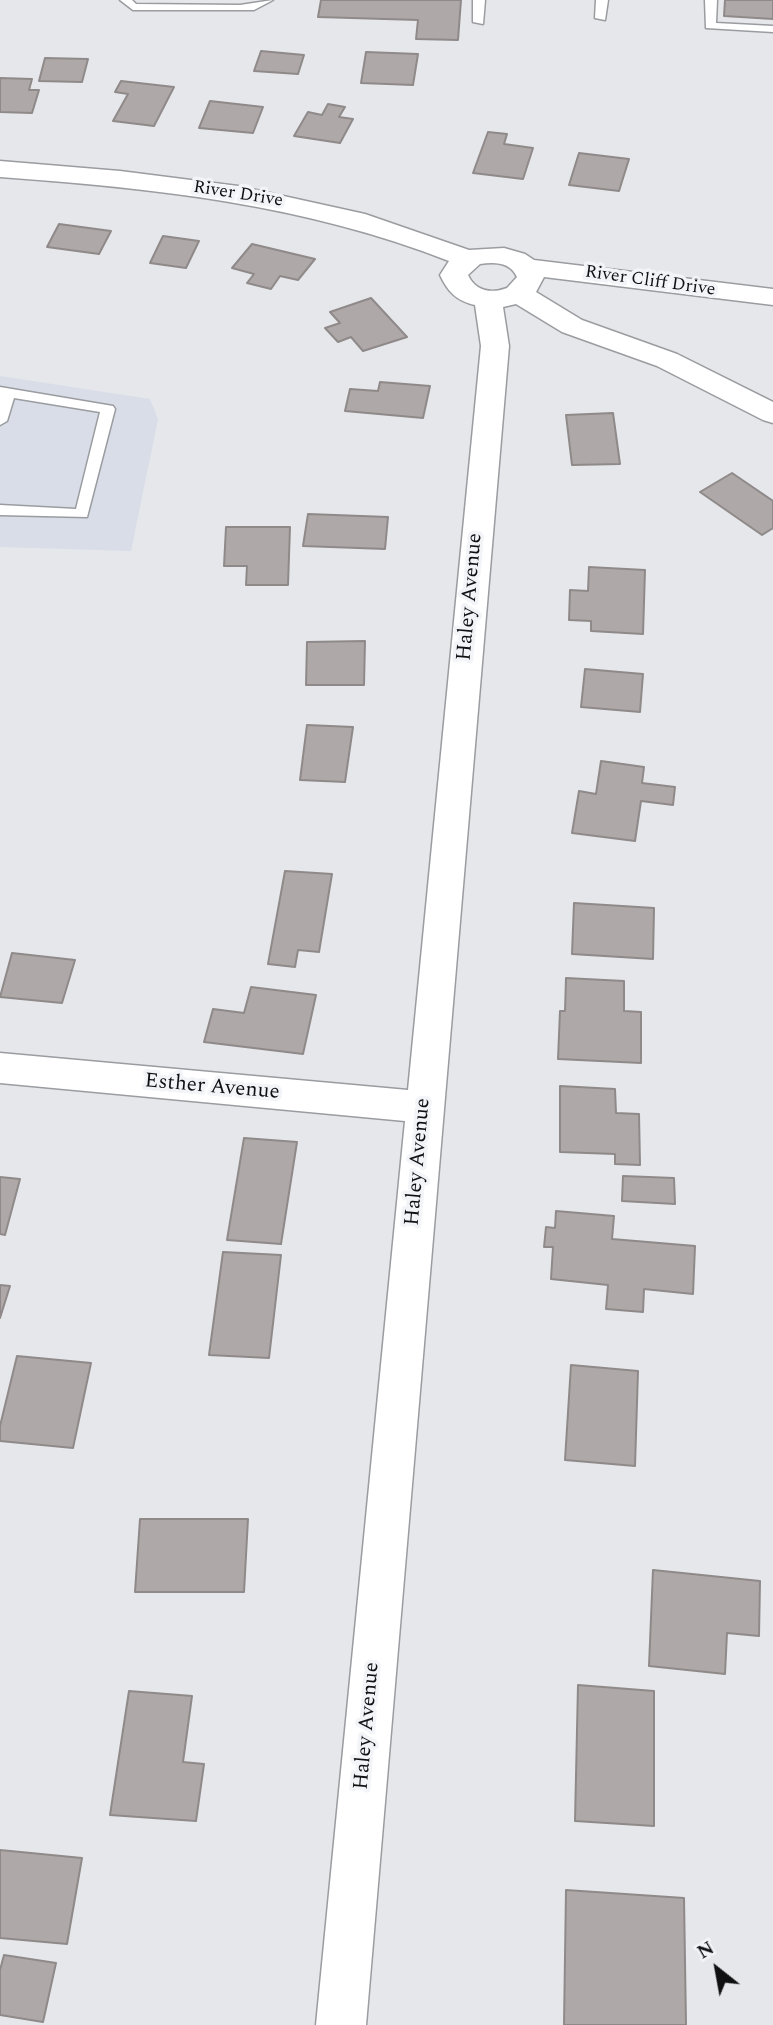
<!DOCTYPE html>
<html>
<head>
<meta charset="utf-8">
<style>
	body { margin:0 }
	#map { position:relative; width:773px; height:2025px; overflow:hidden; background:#e5e7eb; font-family:Spectral,serif }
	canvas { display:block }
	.north { position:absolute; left:682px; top:1934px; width:70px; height:70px; -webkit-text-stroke:5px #f2f4f8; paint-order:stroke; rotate:329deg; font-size:19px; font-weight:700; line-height:28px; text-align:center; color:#101012 }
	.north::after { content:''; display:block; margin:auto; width:24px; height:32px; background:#101012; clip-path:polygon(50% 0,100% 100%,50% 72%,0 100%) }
</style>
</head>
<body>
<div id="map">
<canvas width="773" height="2025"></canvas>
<div class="north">N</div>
</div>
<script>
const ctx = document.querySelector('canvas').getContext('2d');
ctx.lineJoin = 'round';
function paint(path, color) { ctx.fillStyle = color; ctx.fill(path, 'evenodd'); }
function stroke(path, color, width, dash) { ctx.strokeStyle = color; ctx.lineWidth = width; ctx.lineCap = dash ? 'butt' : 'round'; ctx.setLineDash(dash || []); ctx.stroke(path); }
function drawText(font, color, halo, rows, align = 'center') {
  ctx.font = font + ' Spectral,serif'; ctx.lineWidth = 7; ctx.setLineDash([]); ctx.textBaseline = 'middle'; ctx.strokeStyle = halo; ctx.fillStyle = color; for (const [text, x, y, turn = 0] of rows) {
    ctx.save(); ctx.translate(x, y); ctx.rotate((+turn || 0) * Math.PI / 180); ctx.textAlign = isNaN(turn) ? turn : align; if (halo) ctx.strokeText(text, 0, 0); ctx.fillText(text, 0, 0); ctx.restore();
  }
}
paint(new Path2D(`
	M0,376L150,399L158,419L131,551L0,547Z`), '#d8dde8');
const building = new Path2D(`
	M321,0H461L458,40L416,39L418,20L318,17Z
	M725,0H773V19L724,16Z
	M261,51L304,55L298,74L254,71Z
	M366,52L418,54L413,85L361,83Z
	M45,58L88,59L82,82L39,81Z
	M0,78L32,79L29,90H39L32,113L0,112Z
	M121,81L174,87L154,126L113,121L128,94L115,92Z
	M210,101L263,107L253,133L199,128Z
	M328,104L345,107L339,117L353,119L340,143L294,136L308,112L322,115Z
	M488,132L507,134L504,144L533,148L523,179L473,173Z
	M579,153L629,159L619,191L569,185Z
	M59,224L111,231L99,254L47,247Z
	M163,236L199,241L186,268L150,263Z
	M252,244L315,259L298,280L280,276L271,289L247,283L254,274L232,268Z
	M371,298L407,337L363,351L351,337L338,342L325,328L340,323L330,312Z
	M380,382L430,386L423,418L345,411L350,389L378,391Z
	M613,413L620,464L572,465L566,415Z
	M732,473L773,501V528L762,535L700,492Z
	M308,514L388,517L385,549L303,546Z
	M226,527H290L288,585H246L247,566H224Z
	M589,567L645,570L643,634L591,631V621L569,620L570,590L588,591Z
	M365,641L364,685H306L307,642Z
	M585,669L643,674L640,712L581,707Z
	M307,725L353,727L345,782L300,780Z
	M601,761L644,767L642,783L675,787L673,805L641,801L635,841L572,833L579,791L596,794Z
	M285,871L332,874L319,952L298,950L295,967L268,964Z
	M574,903L654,908L653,959L572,954Z
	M12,953L75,960L62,1003L0,997Z
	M566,978L624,981V1011L641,1012V1063L558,1059L560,1011H565Z
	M251,987L316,995L303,1054L204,1042L213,1009L244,1013Z
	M560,1086L615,1089L616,1113L639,1114L640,1165L615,1164V1154L560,1152Z
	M244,1138L297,1142L281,1244L227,1240Z
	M623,1176L674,1178L675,1204L622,1201Z
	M0,1177L20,1179L5,1235L0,1234Z
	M556,1211L614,1216L612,1239L695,1246L693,1294L644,1289L643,1312L606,1309L608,1285L551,1279L553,1247H544L546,1227L555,1228Z
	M223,1252L281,1255L269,1358L209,1355Z
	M0,1285L10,1286L0,1318Z
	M17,1356L91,1363L73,1448L0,1441V1426Z
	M571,1365L638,1371L635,1466L565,1460Z
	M140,1519H248L244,1592H135Z
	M653,1570L760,1581L759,1636L727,1633L725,1674L649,1666Z
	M578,1685L654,1691V1826L575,1821Z
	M129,1691L192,1696L183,1762L204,1764L196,1821L110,1815Z
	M0,1850L82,1858L67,1944L0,1938Z
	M566,1890L684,1898L686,2025H564Z
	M4,1955L56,1963L43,2022L0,2015V1970Z`);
paint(building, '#aea9a8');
stroke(building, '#8f8a89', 2);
const lane = new Path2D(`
	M120,0H132L136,4L240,5L273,0L254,10H133Z
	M473,0H485L483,24L473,22Z
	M596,0H608L605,20L595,18Z
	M705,0H717L716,23L773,26V32L706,28Z
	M0,387L113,406L115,409L87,517L0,515V505L76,509L100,412L14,398L7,421L0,425Z`);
const street = new Path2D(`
	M0,161L120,171L238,186L365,214L469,250L504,248L525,254L534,260L773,289V305L544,277L536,292L582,320L677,354L773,402V423L763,420L657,366L562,332L516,304L503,307L509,346L366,2025H316L405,1121L0,1083V1053L408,1090L481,346L475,305C457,301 448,292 440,275L449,261C304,204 154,188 0,177ZM480,264C495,262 510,262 517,277L507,288C491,294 475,291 468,275Z`);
stroke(lane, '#9a9ca0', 3);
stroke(street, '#9a9ca0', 3);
paint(lane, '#fff');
paint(street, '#fff');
drawText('18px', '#101012', '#f2f4f8', [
	["River Drive",238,195,9],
	["River Cliff Drive",650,282,8]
]);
drawText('21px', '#101012', '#f2f4f8', [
	["Haley Avenue",471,597,-85],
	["Esther Avenue",212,1088,5],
	["Haley Avenue",419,1162,-85],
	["Haley Avenue",368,1726,-85]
]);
</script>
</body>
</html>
